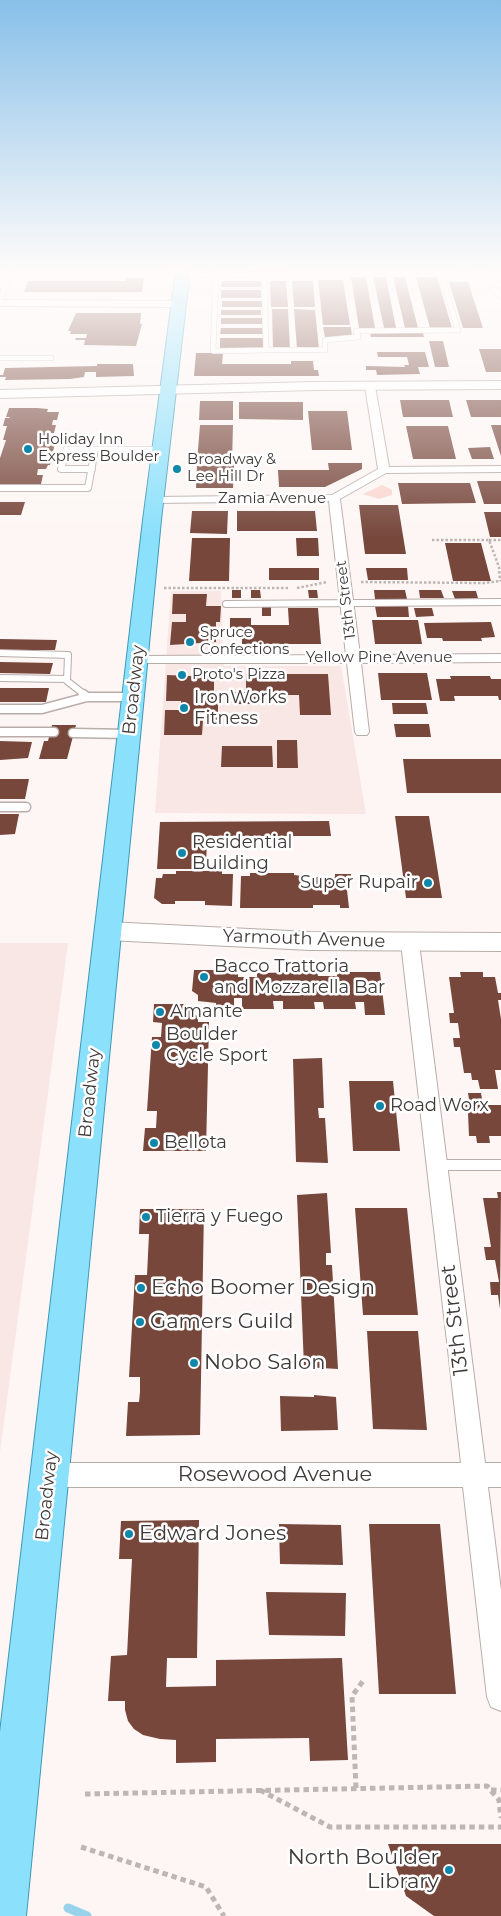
<!DOCTYPE html>
<html>
<head>
<meta charset="utf-8">
<style>
	body { margin:0 }
	canvas { display:block; background:#fdf6f4 }
</style>
</head>
<body>
<canvas width="501" height="1916"></canvas>
<script>
const ctx = document.querySelector('canvas').getContext('2d');
ctx.lineJoin = 'round';
function paint(path, color) { ctx.fillStyle = color; ctx.fill(path, 'evenodd'); }
function stroke(path, color, width, dash) { ctx.strokeStyle = color; ctx.lineWidth = width; ctx.lineCap = dash ? 'butt' : 'round'; ctx.setLineDash(dash || []); ctx.stroke(path); }
function drawText(font, color, halo, rows, align = 'center') {
  ctx.font = font + ' Montserrat,sans-serif'; ctx.lineWidth = 5; ctx.setLineDash([]); ctx.textBaseline = 'middle'; ctx.strokeStyle = halo; ctx.fillStyle = color; for (const [text, x, y, turn = 0] of rows) {
    ctx.save(); ctx.translate(x, y); ctx.rotate((+turn || 0) * Math.PI / 180); ctx.textAlign = isNaN(turn) ? turn : align; if (halo) ctx.strokeText(text, 0, 0); ctx.fillText(text, 0, 0); ctx.restore();
  }
}
paint(new Path2D(`
	M171,591H221L224,666H341L366,814L155,813Z
	M0,943H68L0,1452Z`), '#f8e7e4');
paint(new Path2D(`
	M382,485L392,490V495L379,499L363,494Z`), '#f9d7cf');
stroke(new Path2D(`
	M68,1908L87,1916`), '#98d3eb', 9);
paint(new Path2D(`
	M245,270H282V272H245Z
	M351,277H366L375,328H359Z
	M373,277H386L396,328H384Z
	M393,277H405L418,328H405Z
	M416,277H437L452,328H430Z
	M126,278H144L142,292H24L28,281H126Z
	M318,280H343L350,325H323Z
	M222,281H262V287H221Z
	M270,281H286L288,307H271Z
	M292,281H313L315,307H294Z
	M449,282H468L483,328H463Z
	M221,290H261V298H221Z
	M222,301H262L263,307H222Z
	M272,309H288L290,349H273Z
	M294,309L315,310L319,349H297Z
	M221,310H261V315H221Z
	M76,313H141L140,324H142L136,346L84,345L85,340H75L76,338H86L87,334H70L71,331H68Z
	M221,318H262V324H221Z
	M323,327H351L352,337H325Z
	M221,328H262L263,334H220Z
	M370,333H423L424,337H371Z
	M220,338H263V349H220Z
	M429,341H443L449,367H435Z
	M479,349H501V372H486Z
	M377,352H425L429,367H418L420,374L377,375L376,370H366V366L405,367L404,365H409L407,357H378Z
	M196,353H223L222,364H291V361H313L314,370H318L319,376H194Z
	M97,364H133L134,376L96,377V372H85L84,377L70,379L5,380L6,377H0V375H3L5,368L97,366Z
	M400,400H449L453,417H403Z
	M466,400H501V417H471Z
	M200,401H233V420H199Z
	M239,402H303V420L239,419Z
	M9,408H37L48,409L47,412H59L57,420H53L52,425H56L54,433H47L45,443H55L50,465H48L46,469H38L37,475H43L41,484H0V458L6,440H3L7,426H3L5,418H9L10,417H6Z
	M308,411H347L352,450H312Z
	M200,425H233L232,462H197Z
	M491,425H501V456Z
	M406,426H448L456,459H413Z
	M490,447L494,459H472L468,448Z
	M328,463H362V469L325,487H279L278,470H329Z
	M234,465L233,488H196L197,466Z
	M477,481H501V504H484Z
	M398,483H470L476,503L402,504Z
	M0,502H25L21,515H0Z
	M359,505H398L406,554H365Z
	M192,511H228L227,534L190,533Z
	M237,511H315L317,531H237Z
	M484,512H501V537H490Z
	M192,538H230L229,581H189Z
	M296,538H318L319,556H297Z
	M445,543H481L491,581H453Z
	M269,568H319V580H269Z
	M366,568H407L408,580H368Z
	M232,590H241V598H232Z
	M251,590H260L261,598H251Z
	M308,590H317L318,598H309Z
	M374,590H405L407,599H375Z
	M419,590H441L444,598H420Z
	M452,591H476L478,598L455,599Z
	M173,594H207L206,606H221L220,622H216V642L170,645L172,622H186V614H172Z
	M375,606H408L409,617H377Z
	M262,607H271V616H262Z
	M288,608H318L321,644H242V628H230V618H251V625H289Z
	M414,608H432L434,616L416,617Z
	M372,620H418L422,644H375Z
	M491,622L495,637L481,638L482,641H443L442,638H427L424,623Z
	M0,639L57,640L55,650H0Z
	M0,662L53,663L50,674L0,673Z
	M378,673H427L432,700H381Z
	M246,674H328L331,715H300L299,695H256V704H233L234,692H246Z
	M167,675L214,677V700H218V720H203L202,735H164L165,710H180L181,708V701H166Z
	M450,676H490L491,679H501V700H499L498,696H454L455,701H440L436,679H451Z
	M0,688H49L46,702H0Z
	M392,703H426L428,714H393Z
	M394,724H429L431,737H396Z
	M52,725H76L67,759H39L44,741H48L49,737H54L55,729H51Z
	M277,740H297L298,768H277Z
	M0,741L32,742L28,758L0,760Z
	M222,746H272L273,767H221Z
	M403,759H501V793H407Z
	M0,779H29L25,799H0Z
	M0,814H19L15,834L0,835Z
	M395,816H429L442,898H406Z
	M329,821L331,836H207L206,869H157L160,822Z
	M176,871H222V874H233L232,906L205,905V901H175V904H162L154,898L156,878H162L163,874H176Z
	M250,873H294V875L310,877H335V874H351V890H347L349,908H340V905H313V908H240L241,876H250Z
	M194,970H238V977H257V973L317,972L318,976H337V972H380L385,1015H365L364,1002H355L356,1009H324L323,1002H314L315,1009H283V1001H273L274,1009H242V998H234V1006H216V1003L198,1001V995L192,991Z
	M460,972H483V977H495L498,993H501V1000H498L501,1019V1070H495L498,1089H480L478,1080H472L471,1073H464L460,1047H454L453,1038H460L458,1023H450L449,1013H454L449,977H461Z
	M154,1004H183L188,1008H195L194,1013L198,1017V1022H209L206,1151H143L145,1128H156L157,1111H147L152,1037H161L162,1023L153,1022Z
	M322,1058L324,1108H318L319,1118H325L328,1163L296,1162L293,1059Z
	M349,1081H393L400,1151H353Z
	M468,1093H481L483,1105H501V1136H489L490,1143H477L476,1136H469L468,1113H465L463,1099H469Z
	M497,1192H501L500,1309L498,1295H491L490,1282H499L495,1260H486L484,1247H491L483,1198H498Z
	M327,1193L331,1253H326V1265H332L338,1369L304,1367L297,1195Z
	M355,1208H407L418,1315H363Z
	M140,1209H204L200,1435L126,1436L128,1402H139L140,1392V1377H129L135,1275H147L149,1234H139Z
	M367,1331H418L427,1430L373,1429Z
	M314,1395L336,1397L338,1430L281,1431L280,1396L314,1397Z
	M199,1520L197,1658H167L166,1687L216,1686V1660L342,1658L348,1760L310,1761L309,1738L216,1739V1762L176,1763V1740L160,1739L143,1735L134,1729L128,1721L125,1710V1701H108L111,1656L127,1655L132,1559H119L121,1521Z
	M279,1524L341,1525L343,1565L280,1564Z
	M369,1524H440L456,1694H379Z
	M266,1592L346,1593L345,1636L269,1635Z
	M388,1844H501V1916H434L406,1896Z`), '#77473c');
const laneFar3 = new Path2D(`
	M214,270L216,275L213,351L266,350L264,275
	M493,270L501,272
	M182,275L441,274L473,273L472,270
	M501,284L493,287L501,296
	M0,300L12,270
	M266,350H325V340L358,337L356,331L458,330L441,274
	M0,358H51
	M64,456L66,449H95
	M94,456L95,449H160`);
const laneFar2 = new Path2D(`
	M65,455L61,469H92
	M0,488H88L94,455
	M226,604L501,602
	M0,653L68,655L67,681L85,695
	M0,678L67,679`);
const laneFar1 = new Path2D(`
	M83,694L87,697
	M0,709H42L87,697H133
	M0,732H54
	M73,733L129,734
	M0,807H26`);
const lane = new Path2D(`
	M437,1165H501`);
const street = new Path2D(`
	M0,300L178,301L182,304L178,307L0,306Z
	M370,383L375,386L389,467L501,466V472L386,473L340,499L360,655L501,654V662L361,663L369,732L367,735H357L355,732L347,663H132L130,660L137,656L346,655L329,501L155,503L149,500L155,497L332,495L378,469L365,386Z
	M410,937L416,938L419,943L485,1463H501V1487H488L501,1590V1711L491,1707L487,1697L463,1487H50L41,1484L38,1475L41,1466L50,1463H461L401,943L404,938Z`);
const secondary = new Path2D(`
	M501,381V389L315,390L0,398V390L315,382Z
	M108,922L310,932L501,933V951L310,950L108,940L100,937L96,931L100,925Z`);
const primary = new Path2D(`
	M176,270H190L161,520L26,1916H0V1732L143,520Z`);
stroke(laneFar3, '#b9adaa', 6);
stroke(laneFar2, '#b9adaa', 8);
stroke(laneFar1, '#b9adaa', 11);
stroke(lane, '#b9adaa', 12);
stroke(street, '#b9adaa', 2);
stroke(secondary, '#b9adaa', 2);
stroke(primary, '#3e98b6', 2);
stroke(new Path2D(`
	M432,540H489L499,567L500,581
	M489,540H501
	M361,582L484,583L501,581
	M164,588H288
	M297,588L327,582`), '#bdb6b5', 2.5, [2.5, 2]);
stroke(new Path2D(`
	M356,1788L352,1696L363,1681
	M260,1790L330,1827H501
	M491,1790H501
	M85,1794L487,1786L499,1800L501,1818
	M81,1847L206,1887L224,1916`), '#bdb6b5', 5, [5.5, 4]);
stroke(laneFar3, '#fff', 5);
stroke(laneFar2, '#fff', 6);
stroke(laneFar1, '#fff', 8);
stroke(lane, '#fff', 10);
paint(street, '#fff');
paint(secondary, '#fff');
paint(primary, '#8be0fc');
const sky = ctx.createLinearGradient(0, 0, 0, 538);
sky.addColorStop(0, '#88c0e9');
sky.addColorStop(0.5, '#fefbfa');
sky.addColorStop(1, '#fefbfa00');
ctx.fillStyle = sky;
ctx.fillRect(0, 0, 501, 538);
for (const [x, y, r, color] of [
	[28,449,5,"#0f87ab"],
	[177,469,5,"#0f87ab"],
	[190,642,5,"#0f87ab"],
	[182,675,5,"#0f87ab"],
	[184,708,5,"#0f87ab"],
	[182,853,5,"#0f87ab"],
	[428,883,5,"#0f87ab"],
	[204,977,5,"#0f87ab"],
	[160,1012,5,"#0f87ab"],
	[156,1045,5,"#0f87ab"],
	[380,1106,5,"#0f87ab"],
	[154,1143,5,"#0f87ab"],
	[146,1217,5,"#0f87ab"],
	[141,1288,5,"#0f87ab"],
	[140,1322,5,"#0f87ab"],
	[194,1363,5,"#0f87ab"],
	[129,1534,5,"#0f87ab"],
	[449,1870,5,"#0f87ab"]
]) { const dot = new Path2D(); dot.arc(x, y, r, 0, 2 * Math.PI); ctx.fillStyle = color; ctx.fill(dot); stroke(dot, '#fff', 2); }
drawText('15px', '#3f3a39', '#fff', [
	["Holiday Inn",38,440],
	["Express Boulder",38,457],
	["Broadway &",187,460],
	["Lee Hill Dr",187,477],
	["Spruce",200,633],
	["Confections",200,650],
	["Proto's Pizza",192,675]
], 'left');
drawText('15px', '#3f3a39', '#fff', [
	["Zamia Avenue",272,499],
	["13th Street",346,600,-97],
	["Yellow Pine Avenue",379,658]
]);
drawText('18px', '#3f3a39', '#fff', [
	["Broadway",134,690,-84],
	["Yarmouth Avenue",304,939,2],
	["Broadway",90,1093,-84],
	["Broadway",47,1496,-84]
]);
drawText('18px', '#3f3a39', '#fff', [
	["IronWorks",194,698],
	["Fitness",194,719],
	["Residential",192,843],
	["Building",192,864],
	["Super Rupair",418,883,"right"],
	["Bacco Trattoria",214,967],
	["and Mozzarella Bar",214,988],
	["Amante",170,1012],
	["Boulder",166,1035],
	["Cycle Sport",166,1056],
	["Road Worx",390,1106],
	["Bellota",164,1143],
	["Tierra y Fuego",156,1217]
], 'left');
drawText('21px', '#3f3a39', '#fff', [
	["Echo Boomer Design",151,1288],
	["Gamers Guild",150,1322],
	["Nobo Salon",204,1363],
	["Edward Jones",139,1534],
	["North Boulder",439,1858,"right"],
	["Library",439,1882,"right"]
], 'left');
drawText('21px', '#3f3a39', '#fff', [
	["13th Street",455,1320,-97],
	["Rosewood Avenue",275,1475]
]);
</script>
</body>
</html>
